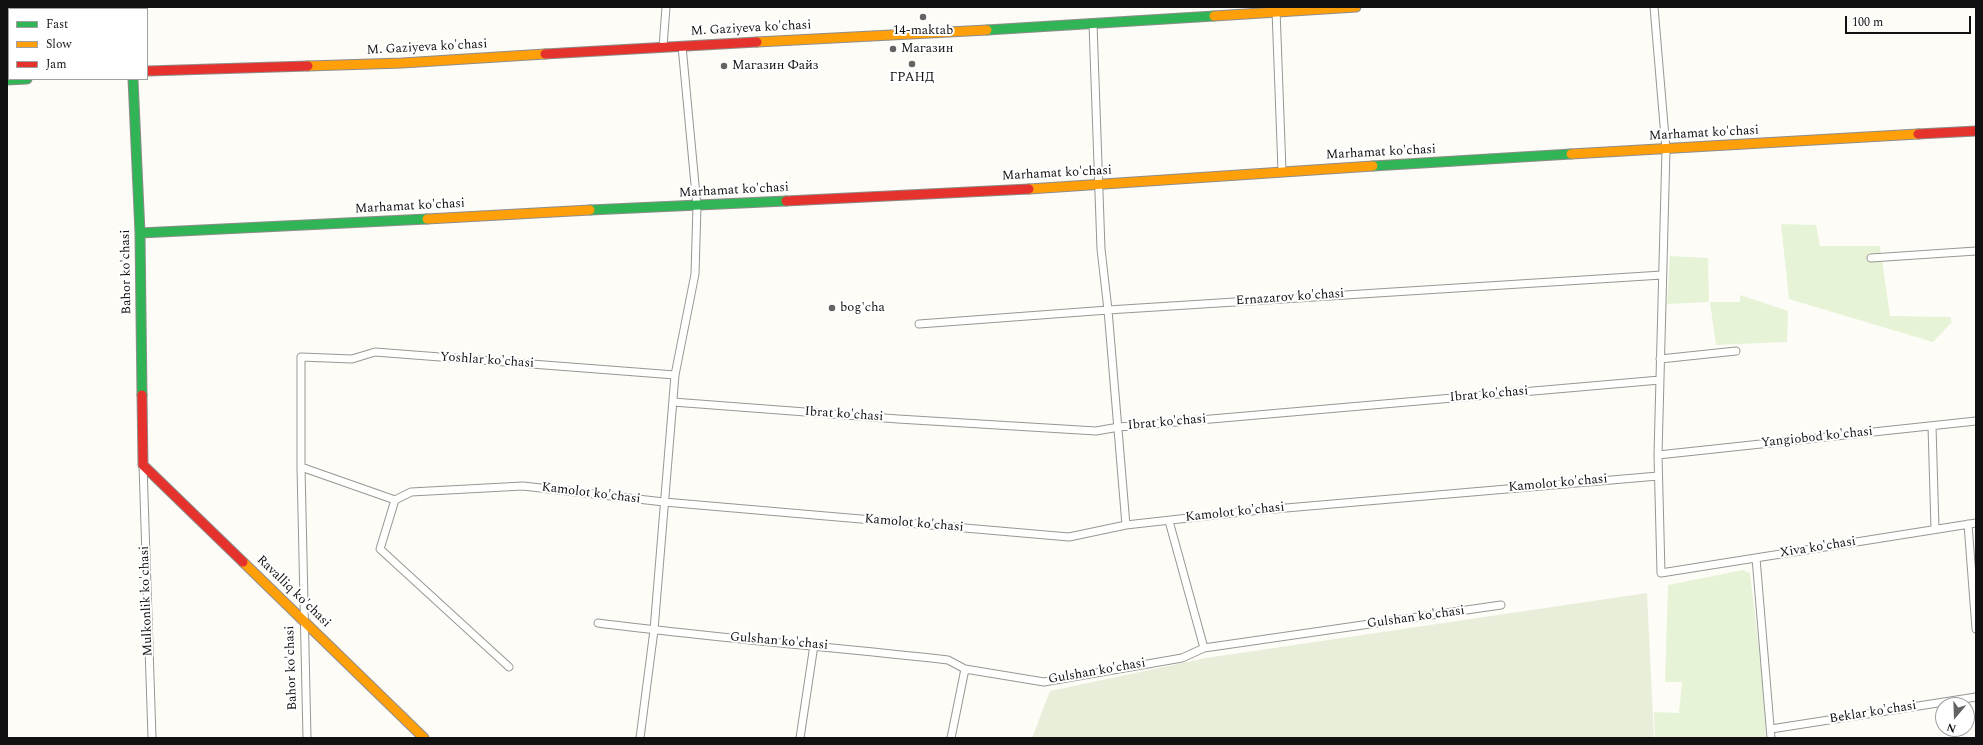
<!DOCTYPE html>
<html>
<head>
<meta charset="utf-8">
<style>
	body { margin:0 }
	#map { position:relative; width:1983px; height:745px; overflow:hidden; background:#fdfcf7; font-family:Spectral,serif }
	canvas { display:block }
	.frame { position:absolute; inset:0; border:8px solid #111; pointer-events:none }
	.legend { position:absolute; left:8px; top:8px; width:140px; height:72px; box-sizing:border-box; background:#fff; border:1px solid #a0a0a0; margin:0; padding:5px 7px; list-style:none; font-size:12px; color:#111 }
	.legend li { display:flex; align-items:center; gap:8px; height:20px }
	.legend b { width:20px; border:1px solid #a0a0a0 }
	.north { position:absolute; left:1935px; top:697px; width:40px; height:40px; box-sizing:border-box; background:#fff; border:1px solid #a0a0a0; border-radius:50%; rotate:199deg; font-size:11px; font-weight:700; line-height:16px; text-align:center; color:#111 }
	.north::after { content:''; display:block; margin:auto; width:14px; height:18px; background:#646362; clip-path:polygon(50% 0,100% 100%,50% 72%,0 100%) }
	.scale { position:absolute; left:1845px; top:16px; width:126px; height:18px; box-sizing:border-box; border:2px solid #111; border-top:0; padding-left:5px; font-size:12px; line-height:14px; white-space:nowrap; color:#111; -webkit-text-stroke:3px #fff; paint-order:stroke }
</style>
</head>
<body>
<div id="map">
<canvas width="1983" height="745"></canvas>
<div class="frame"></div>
<ul class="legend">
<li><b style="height:5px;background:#30b455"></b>Fast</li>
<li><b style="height:5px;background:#ff9f0a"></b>Slow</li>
<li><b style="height:5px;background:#e5322d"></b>Jam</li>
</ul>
<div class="north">N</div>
<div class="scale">100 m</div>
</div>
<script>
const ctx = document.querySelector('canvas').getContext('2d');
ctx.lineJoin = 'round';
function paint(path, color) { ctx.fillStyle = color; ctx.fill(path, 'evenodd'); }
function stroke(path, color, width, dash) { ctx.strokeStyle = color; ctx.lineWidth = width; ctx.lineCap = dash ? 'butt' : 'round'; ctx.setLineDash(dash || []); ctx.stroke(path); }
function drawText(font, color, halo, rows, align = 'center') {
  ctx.font = font + ' Spectral,serif'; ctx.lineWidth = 4; ctx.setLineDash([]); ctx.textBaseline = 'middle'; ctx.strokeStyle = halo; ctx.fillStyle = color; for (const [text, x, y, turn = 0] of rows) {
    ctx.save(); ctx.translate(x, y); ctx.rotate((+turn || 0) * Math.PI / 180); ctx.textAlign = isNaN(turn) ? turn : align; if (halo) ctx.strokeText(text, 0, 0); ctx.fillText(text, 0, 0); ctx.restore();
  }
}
paint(new Path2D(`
	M1781,224L1816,225L1820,246H1880L1890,316L1950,317L1952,322L1933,342L1789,299Z
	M1670,256L1708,258L1709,302L1667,304Z
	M1740,295L1788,311L1787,342L1716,345L1710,302H1740Z
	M1743,570L1750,573L1762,676L1766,738H1655L1654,712L1679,713L1682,682H1665L1668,585Z`), '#e7f3d7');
paint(new Path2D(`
	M1647,593L1654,738H1032L1050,691L1206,658Z`), '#e9eedb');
const street = new Path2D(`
	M1654,7L1666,149L1658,455L1661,573L1976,523
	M1276,10L1282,171
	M1093,24L1101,249L1108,310L1126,525
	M663,47L666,7
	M1871,258L1976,251
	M919,324L1108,310L1662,275
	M1660,359L1736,351
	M673,402L898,419L1096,431L1119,427L1660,380
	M1932,426L1935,529
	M1658,455L1976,421
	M143,465L152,738
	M301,467L395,500
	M1169,521L1204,648
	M1968,524L1976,629
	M1756,558L1771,738
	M598,623C714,638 832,647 948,660L965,669L1044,682L1182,658L1204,648L1501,605
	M509,667L380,549L395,500L411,492L523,486L664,502L1069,537L1126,525L1251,511L1658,476
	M1771,729L1976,697
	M307,738L301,467V357L352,359L375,352L675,375
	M640,738L654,630L675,375L695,274L697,206L682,46
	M800,738L814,645
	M951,738L965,669`);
const fast = new Path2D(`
	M987,30L1214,16
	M133,79L140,233L142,395
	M7,80L27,79
	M1373,166L1571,154
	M590,210L786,201
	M140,233L427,219`);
const slow = new Path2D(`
	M131,7V9
	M1214,16L1356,7
	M757,42L987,30
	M308,66L402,63L545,54
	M1571,154L1918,134
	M1029,189L1373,166
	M427,219L590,210
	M243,562L424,738`);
const jam = new Path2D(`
	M545,54L757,42
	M147,71L308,66
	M1918,134L1976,131
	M786,201L1029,189
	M142,395L143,465L243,562`);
stroke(street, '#979795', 9);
stroke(fast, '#8e8d8b', 11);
stroke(slow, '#8e8d8b', 11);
stroke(jam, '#8e8d8b', 11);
stroke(street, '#fffffe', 7);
stroke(fast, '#30b455', 9);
stroke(slow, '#ff9f0a', 9);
stroke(jam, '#e5322d', 9);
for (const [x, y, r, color] of [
	[923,17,4,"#646362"],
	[893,49,4,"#646362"],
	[912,64,4,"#646362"],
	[724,66,4,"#646362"],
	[832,308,4,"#646362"]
]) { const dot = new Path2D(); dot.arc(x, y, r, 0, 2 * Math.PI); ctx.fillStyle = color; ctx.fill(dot); stroke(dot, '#fff', 1.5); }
drawText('13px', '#111', '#fff', [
	["M. Gaziyeva ko'chasi",751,29,-3],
	["M. Gaziyeva ko'chasi",427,48,-3],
	["Marhamat ko'chasi",1704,134,-3],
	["Marhamat ko'chasi",1381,153,-3],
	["Marhamat ko'chasi",1057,174,-3],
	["Marhamat ko'chasi",734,191,-3],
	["Marhamat ko'chasi",410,207,-3],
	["Bahor ko'chasi",127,272,-91],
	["Ernazarov ko'chasi",1290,298,-4],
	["Yoshlar ko'chasi",487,361,4],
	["Ibrat ko'chasi",1489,395,-5],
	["Ibrat ko'chasi",844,415,4],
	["Ibrat ko'chasi",1167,423,-5],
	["Yangiobod ko'chasi",1817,438,-6],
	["Kamolot ko'chasi",1558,484,-5],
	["Kamolot ko'chasi",591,494,7],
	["Kamolot ko'chasi",1235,513,-6],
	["Kamolot ko'chasi",914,524,5],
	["Xiva ko'chasi",1818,548,-9],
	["Ravalliq ko'chasi",293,592,44],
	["Mulkonlik ko'chasi",147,601,-92],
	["Gulshan ko'chasi",1416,618,-8],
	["Gulshan ko'chasi",779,642,5],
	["Bahor ko'chasi",292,668,-92],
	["Gulshan ko'chasi",1097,672,-10],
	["Beklar ko'chasi",1873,713,-9]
]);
drawText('13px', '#111', '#fff', [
	["14-maktab",923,31,"center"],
	["Магазин",901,49],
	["Магазин Файз",732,66],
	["ГРАНД",912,78,"center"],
	["bog'cha",840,308]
], 'left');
</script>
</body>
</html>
